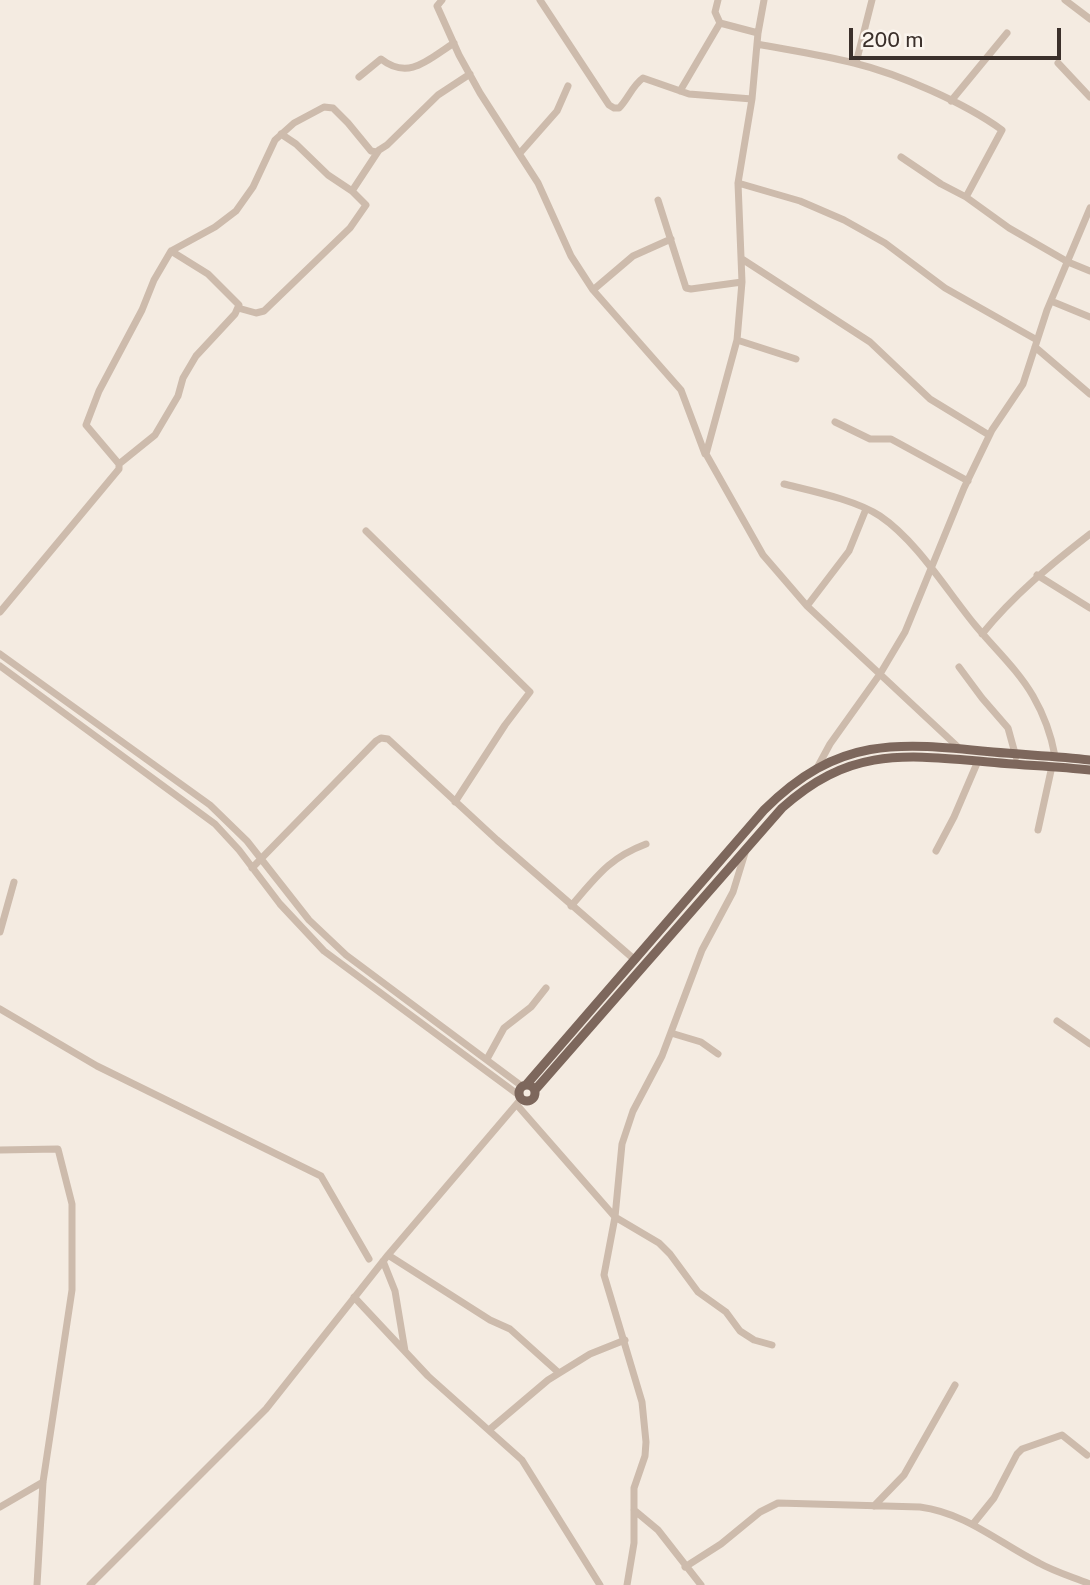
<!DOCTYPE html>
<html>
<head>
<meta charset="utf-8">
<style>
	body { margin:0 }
	#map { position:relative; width:1090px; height:1585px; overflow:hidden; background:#f4ebe1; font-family:"Public Sans",sans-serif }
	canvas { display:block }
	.scale { position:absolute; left:849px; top:28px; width:212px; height:32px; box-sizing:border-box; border:4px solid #3b302b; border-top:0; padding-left:9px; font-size:21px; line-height:24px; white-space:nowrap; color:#3b302b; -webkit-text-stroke:5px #fbf5ee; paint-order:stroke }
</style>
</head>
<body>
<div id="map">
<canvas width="1090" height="1585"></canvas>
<div class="scale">200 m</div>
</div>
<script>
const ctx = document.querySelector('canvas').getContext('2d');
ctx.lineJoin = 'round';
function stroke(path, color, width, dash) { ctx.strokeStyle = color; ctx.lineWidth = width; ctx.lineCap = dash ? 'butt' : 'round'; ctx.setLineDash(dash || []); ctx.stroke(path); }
stroke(new Path2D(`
	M442,0L437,6L459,55L480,93L538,183L571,256L593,290L681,390L705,454
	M540,0L609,105L614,108H619C628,99 632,86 643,78L689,94L752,99
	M718,0L715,12L720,23
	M764,0L758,33L752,99L738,183L742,282L737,340L706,454L763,555L807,606L959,748
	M1065,0L1090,19
	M757,44C789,50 822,55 854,63C899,74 965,103 1002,130L966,197
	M856,63L872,0
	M1058,63L1090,97
	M359,77L381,59C409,81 429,59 454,43
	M680,91L720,23L758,33
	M951,101L1007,33
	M281,134L296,144L328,175L352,191
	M520,153L557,111L568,86
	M901,157L941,184L966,197L1009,228L1068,262L1090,271
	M738,183L800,201L844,220L885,243L945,288L1037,340
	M658,200L686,288L691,289L742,282
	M742,259L870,342L930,399L989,435
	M593,290L633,256L671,239
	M1051,301L1090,317
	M238,308L256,313L264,311L350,228L366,205L352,191L379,150
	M737,340L796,359
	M1035,347L1090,394
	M835,422L870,439H891L968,481
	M119,464L155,435L178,396L183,378L196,356L235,314L239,305L208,274L171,251
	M784,484C812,491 856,500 880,516C917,541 947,591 975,625C994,648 1018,670 1033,696C1044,715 1051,734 1055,756
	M366,531L530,692L505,725L455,802
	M1037,575L1090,608
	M807,606L849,551L866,509
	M0,612L119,469V464L86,425L99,391L142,310L154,280L171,251L215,227L236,211L253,187L275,140L294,123L324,107L333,108L348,123L371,151L376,152L387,145L438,95L470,74
	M982,634C1014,595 1050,565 1090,534
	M0,654L210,805L247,841L309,920L346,955L523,1087
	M0,666L215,824L239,850L280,904L324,951L520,1096
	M959,667L982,698L1008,728L1016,757
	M817,768L830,744L880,674L905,632L964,488L992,430L1023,384L1047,310L1090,208
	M1038,830L1052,766
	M936,851L954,817L978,761
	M252,868L376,741L381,738L388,739L497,840L635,960
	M571,906C597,876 609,858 646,844
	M0,932L14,882
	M0,1009L97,1066L321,1176L369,1259
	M1057,1021L1090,1044
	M671,1033L701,1042L718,1054
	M487,1059L504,1028L531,1007L546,988
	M517,1105L615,1217L659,1243L670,1254L698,1292L726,1312L740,1331L754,1340L772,1345
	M0,1150L58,1149L72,1204V1290L43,1482L37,1585
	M388,1255L490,1320L510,1329L559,1373
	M383,1261L395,1291L405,1351
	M354,1297L428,1376L522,1460L600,1585
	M489,1430L548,1380L590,1354L625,1340
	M874,1506L904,1475L955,1385
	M0,1507L43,1482
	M634,1510L658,1530L701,1585
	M973,1524L994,1498L1017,1454L1022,1449L1062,1435L1087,1455
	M685,1567L721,1544L760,1512L778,1503L920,1507C966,1513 999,1543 1039,1563C1055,1572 1073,1577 1090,1584
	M90,1585L266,1409L388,1255L521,1099
	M627,1585L634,1543V1488L645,1456L646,1442L642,1402L604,1275L615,1217L622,1144L633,1111L662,1056L702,950L733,892L745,853`), '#cdbbac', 7);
stroke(new Path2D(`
	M519 1093a8 8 0 1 1 16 0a8 8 0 1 1-16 0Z
	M526,1085L764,810C838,736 897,742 993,752C1026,755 1058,756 1090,760
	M535,1090L782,808C847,750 897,754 978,761C1015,765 1053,766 1090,770`), '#7d675c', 9);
</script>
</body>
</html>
